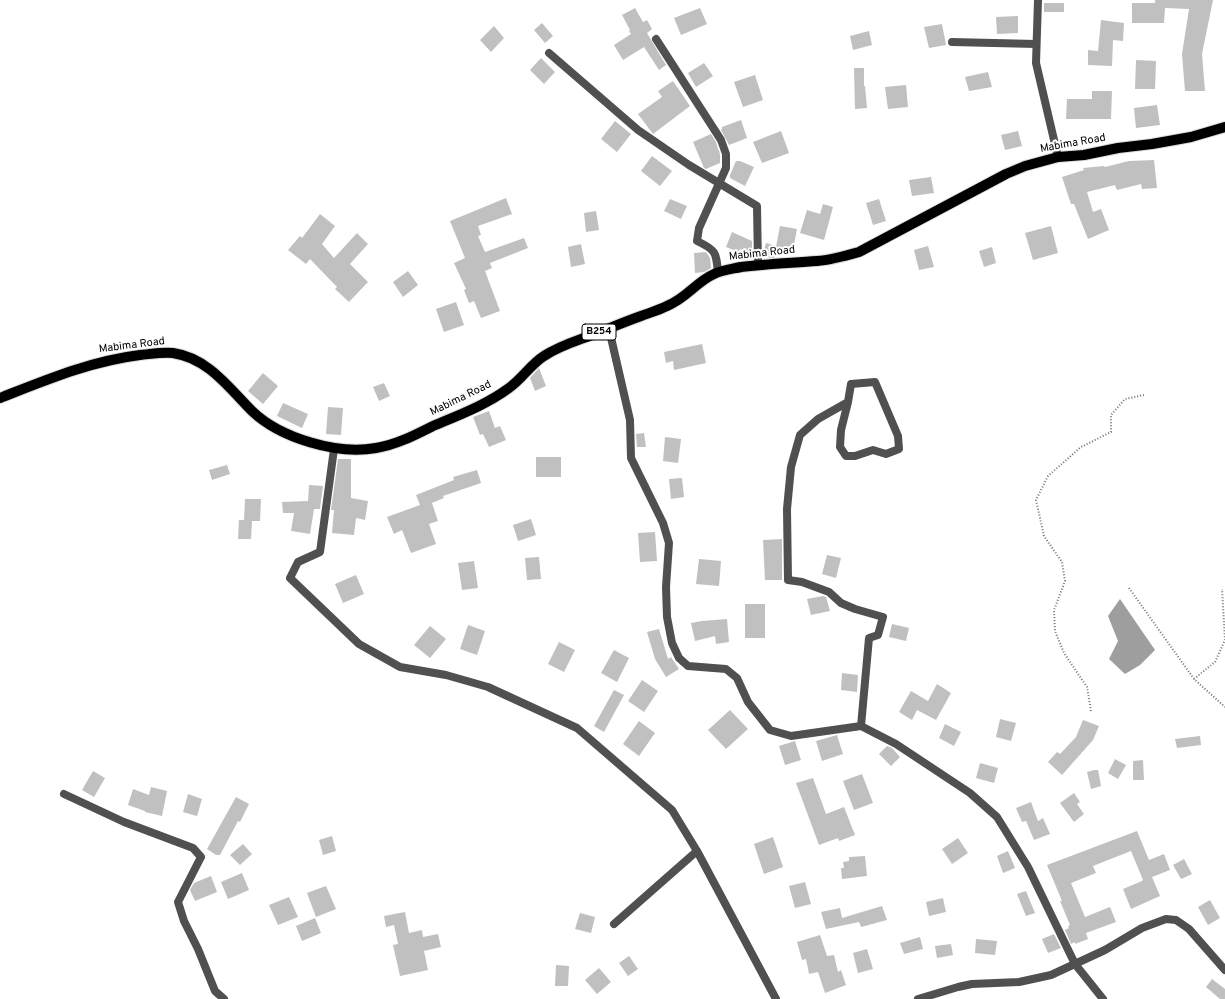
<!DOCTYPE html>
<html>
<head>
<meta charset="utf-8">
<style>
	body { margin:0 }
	canvas { display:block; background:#fff }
</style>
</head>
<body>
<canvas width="1225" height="999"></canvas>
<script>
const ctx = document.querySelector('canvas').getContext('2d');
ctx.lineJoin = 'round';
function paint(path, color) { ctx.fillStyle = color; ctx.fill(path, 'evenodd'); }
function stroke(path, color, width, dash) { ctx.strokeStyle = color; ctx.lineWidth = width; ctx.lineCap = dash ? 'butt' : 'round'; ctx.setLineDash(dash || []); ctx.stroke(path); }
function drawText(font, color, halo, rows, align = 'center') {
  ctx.font = font + ' Overpass,sans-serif'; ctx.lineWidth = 4; ctx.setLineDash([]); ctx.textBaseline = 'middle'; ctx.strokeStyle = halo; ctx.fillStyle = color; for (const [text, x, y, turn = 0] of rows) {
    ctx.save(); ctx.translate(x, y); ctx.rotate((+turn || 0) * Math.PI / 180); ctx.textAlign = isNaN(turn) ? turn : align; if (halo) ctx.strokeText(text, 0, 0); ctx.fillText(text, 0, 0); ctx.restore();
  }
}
paint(new Path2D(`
	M1120,599L1155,650L1140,665L1125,674L1109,659L1118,641L1108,616Z`), '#9e9e9e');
paint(new Path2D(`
	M1155,0H1213L1202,54L1205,91H1185L1182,54L1189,9L1165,8L1164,23H1132V3H1155Z
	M1044,3H1064V12H1044Z
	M635,8L643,22L647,20L652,29L647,33L666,65L659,70L644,47L623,60L614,45L631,34L629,31L630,30L622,15Z
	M700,8L707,24L681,35L674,18Z
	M1018,16V33L997,34L996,17Z
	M1101,20L1124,23L1123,41L1113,40L1112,66L1088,65V50L1098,51Z
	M542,23L553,36L545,43L534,30Z
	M942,24L946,45L929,48L924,27Z
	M494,26L504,38L491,52L480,40Z
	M869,31L872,45L853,50L850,36Z
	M541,58L555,72L544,84L530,70Z
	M1136,60L1156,61L1155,89H1135Z
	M704,63L713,76L696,87L688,73Z
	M854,68H864V86H865L867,108L855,109Z
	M988,72L992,87L969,91L965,77Z
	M755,75L763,100L743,107L734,82Z
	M673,81L690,106L653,134L638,114L662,97L658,91Z
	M906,85L908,107L888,109L885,87Z
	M1092,91H1112L1111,119H1066L1067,99H1092Z
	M1157,105L1160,125L1136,128L1134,108Z
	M741,120L747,138L729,145L721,130L722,129V127Z
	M615,121L631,134L617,152L601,139Z
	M781,131L789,153L762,163L753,142Z
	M1018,131L1022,146L1005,150L1001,135Z
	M711,134L716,142L718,149H717L719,150L720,155V163L706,169L704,168L693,142Z
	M652,156L672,171L660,186L641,171Z
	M1154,160L1157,188L1142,189L1141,184L1117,190L1115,185L1087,192L1093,212L1101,209L1109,230L1088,239L1074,204H1071L1062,177L1084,170L1083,168L1104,166L1105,167L1129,161Z
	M736,161H740L754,167L745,186L730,178V175Z
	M931,177L934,193L912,196L909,180Z
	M506,198L512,214L478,226L481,235L478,236L485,252L524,238L528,248L490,263L492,268L485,271L500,311L481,318L474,301L469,303L464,290L466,289L454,263L465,258L450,221Z
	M670,199L687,206L681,219L664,211Z
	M879,199L886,221L873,225L866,203Z
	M823,204L833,207L824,240L800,233L807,210L820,214Z
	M596,211L599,230L586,232L584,213Z
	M320,214L335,226L322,244L334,258L357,233L368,244L350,264L368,282L349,302L335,289L337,287L310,259L306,264L288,250L300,236L302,238Z
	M780,226L797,229L793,250L776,247Z
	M1051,226L1058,253L1033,260L1025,233Z
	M732,232L752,241V254L751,256L740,249L739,252L726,247Z
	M766,243L776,246L774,258L763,257V250H764Z
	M581,244L585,264L571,267L568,247Z
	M928,246L934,267L919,270L914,250Z
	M992,247L996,263L984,267L979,251Z
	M706,252L710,258L711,268L704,272L695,273L694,253Z
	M408,271L418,285L403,297L393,282Z
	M456,302L464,325L444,332L436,309Z
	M702,344L706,363L674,370L673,361L666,363L664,352Z
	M539,368L546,386L535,391L530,378Z
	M263,373L278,386L263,404L248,391Z
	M384,383L390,396L379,401L373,387Z
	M283,403L308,414L302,428L277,416Z
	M328,407L343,408L341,435L326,434Z
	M489,411L495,428L500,426L506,440L489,447L483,434L480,435L473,417Z
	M644,433L646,447H637L636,434Z
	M665,437L681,439L678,463L663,461Z
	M536,457H561V477H536Z
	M338,459H351V498L368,501L365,520L356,518L354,535L332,533L334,510H331Z
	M227,465L230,474L212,480L209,470Z
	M477,470L481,483L443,496L444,498L432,503L438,521L429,524L436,544L411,553L402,530L394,534L387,517L420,505L416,495L454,480L453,477Z
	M682,478L684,497L671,499L669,479Z
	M309,485L323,486L320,509H314L310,534L291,531L294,513H283L282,502L308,501Z
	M245,499H261L260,521H252L251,539H238L239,520H244Z
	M531,519L536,535L518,541L513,525Z
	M655,532L657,561L640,562L638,533Z
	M782,539V580H765L763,540Z
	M827,555L841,558L836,578L822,574Z
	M539,557L541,579L527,580L525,558Z
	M699,559L721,561L719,586L696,584Z
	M474,561L478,588L462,590L458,563Z
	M356,575L364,594L343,603L335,584Z
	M823,596L826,597L830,611L811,615L807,599Z
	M745,604H765V638H745Z
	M727,619L729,642L716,644L715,636L695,641L691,623L702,621Z
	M892,624L909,628L906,641L889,637Z
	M468,625L485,631L477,655L460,649Z
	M430,626L446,639L430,658L414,645Z
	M659,629L668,659L671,657L679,669L666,677L655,659L647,632Z
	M559,642L575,650L564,672L548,664Z
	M614,650L629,658L617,682L601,673Z
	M842,673L858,675L857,692L841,690Z
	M642,680L658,691L644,712L628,701Z
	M937,684L951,693L936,720L917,710L912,720L899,712L911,691L928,701Z
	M614,690L624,695L604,732L594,726Z
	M730,710L748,729L726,749L708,730Z
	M1000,719L1016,723L1011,741L996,737Z
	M1083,720L1099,726L1093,740L1062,775L1048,762L1057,752L1060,754L1076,737Z
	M639,721L655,733L639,756L623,744Z
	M945,724L961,732L954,746L939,738Z
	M837,735L843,754L822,761L816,741Z
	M1200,736L1201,745L1177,748L1175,739Z
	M795,741L801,760L785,765L779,746Z
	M887,746L892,748L900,757L891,766L879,754Z
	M1115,759L1126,765L1118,779L1108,773Z
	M1143,760L1144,780H1133V761Z
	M980,763L998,768L994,783L976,778Z
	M1094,770H1098L1101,786L1091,789L1087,772Z
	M93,771L105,778L94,797L82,790Z
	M862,774L873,803L854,810L843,781Z
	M813,778L826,814L844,807L855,835L839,841L838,838L819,845L796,783Z
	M151,787L167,791L162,816L145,812V811L128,805L133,789L149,795Z
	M1074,793L1080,802L1077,804L1084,814L1074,822L1060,803Z
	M188,794L202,799L197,816L183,812Z
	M236,797L249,804L240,822L238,821L220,855H216L207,849Z
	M1031,802L1038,821L1043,818L1050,834L1034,840L1026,821L1022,822L1016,808Z
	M1137,831L1149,860L1164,854L1170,870L1152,877L1160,896L1131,909L1123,889L1142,881L1143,880L1131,851L1093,866L1096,873L1071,883L1085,917L1110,907L1116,922L1086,933L1088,939L1075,944V942L1071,944L1065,930L1069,928L1068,926L1070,925L1060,901H1062L1047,865Z
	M332,836L336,851L323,855L319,840Z
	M773,837L783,867L764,874L754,844Z
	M958,838L968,853L952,864L942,849Z
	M243,844L252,854L240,865L230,855Z
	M1008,851L1015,868L1003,873L997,856Z
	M865,856L867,876L842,879L841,868H844L843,862L849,861V857Z
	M1184,859L1192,874L1181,879L1173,865Z
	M242,873L249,890L228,899L221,882Z
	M211,876L217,892L195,901L190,890L194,883Z
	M805,882L811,904L795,908L789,886Z
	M326,886L336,909L316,917L307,893Z
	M1026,891L1035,913L1026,916L1017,894Z
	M289,897L298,917L278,925L269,905Z
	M943,898L946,912L929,916L926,902Z
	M1210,900L1220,918L1208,925L1198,907Z
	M882,906L887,920L861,927L859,922L826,929L821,912L840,908L842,918Z
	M405,912L409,933L422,930L423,937L438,934L441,947L424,951L428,970L400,976L393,945L398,944L394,925L386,927L384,916Z
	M580,913L595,917L591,933L575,929Z
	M315,918L321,933L302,941L296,926Z
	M1054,934L1061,948L1048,953L1042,939Z
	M820,935L827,956L834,955L838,972L841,970L846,985L825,993L818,972L809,974L806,959L802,960L797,942Z
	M920,937L923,949L904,954L900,943Z
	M976,939L997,941L995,955L975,953Z
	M951,944L953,955L937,958L935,946Z
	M867,949L873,969L858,973L853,953Z
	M629,956L638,969L628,976L619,963Z
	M556,965L569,966L568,986H555Z
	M599,968L611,982L597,994L585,980Z
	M1212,979L1225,989V999H1220L1206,987Z`), '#c0c0c0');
const primary = new Path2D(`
	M0,398C46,380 91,361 140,355C151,354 163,352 173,353C208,358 229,388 252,411C280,438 337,455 376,448C396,445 415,435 433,426C459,415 486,405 509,388C522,379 531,364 544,356C559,346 576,341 592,335C608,329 624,322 641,316C649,313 659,310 667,306C687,298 696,282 714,274C722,270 732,269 741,267C767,264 792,263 817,261C831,260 845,256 859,252L1006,174L1025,166L1058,157L1084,155L1118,148L1152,144L1191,137L1225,127`);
stroke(primary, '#dbdbdb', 12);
stroke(new Path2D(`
	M1129,588L1194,679L1225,707
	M1194,679L1215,662L1225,640L1222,589
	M1091,711L1087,687L1064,653L1055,631L1054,610L1065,581L1062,562L1044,536L1036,500L1048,476L1081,447L1111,432V415L1125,399L1144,395`), '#727272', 2, [1, 2]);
stroke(new Path2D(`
	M1038,0L1036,63L1058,157
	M656,39L721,140L726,154V168L699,228L697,241C716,250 716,252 718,272
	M952,42L1036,44
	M549,53L638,130L689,165L757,206L758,265
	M609,329L630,420L631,458L663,523L669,543L666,587L667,617L672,643L679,658L688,666L726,669L737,678L748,702L770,730L791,736L861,726L896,744L970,793L997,817L1028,867L1075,964L1103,999
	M848,402L851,384L875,382L898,436L899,449L886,454L873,450L855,456H846L840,447L841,430L848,402L818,419L800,435L791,467L787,509L788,580L802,582L829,592L841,603L855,609L883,617L878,635L869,638L861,726
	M334,449L320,552L298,562L290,578L359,644L400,667L446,675L488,687L577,728L672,810L697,851L776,999
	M64,794L124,822L193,848L201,857L178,902L184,921L198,949L215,991L224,999
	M614,924L697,851
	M918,999L958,987L972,984L1019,982L1051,975L1105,950L1142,928L1166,919L1176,920L1189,929L1225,970`), '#505050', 8);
stroke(primary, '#000', 10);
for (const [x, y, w] of [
	[599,332,34]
]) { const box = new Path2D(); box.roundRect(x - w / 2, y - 8, w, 16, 3); ctx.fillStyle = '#fff'; ctx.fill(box); stroke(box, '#000', 1); }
drawText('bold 10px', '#000', null, [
	["B254",599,332]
]);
drawText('11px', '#000', '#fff', [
	["Mabima Road",1073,144,-10],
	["Mabima Road",762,254,-6],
	["Mabima Road",132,346,-7],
	["Mabima Road",461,399,-26]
]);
</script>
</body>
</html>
